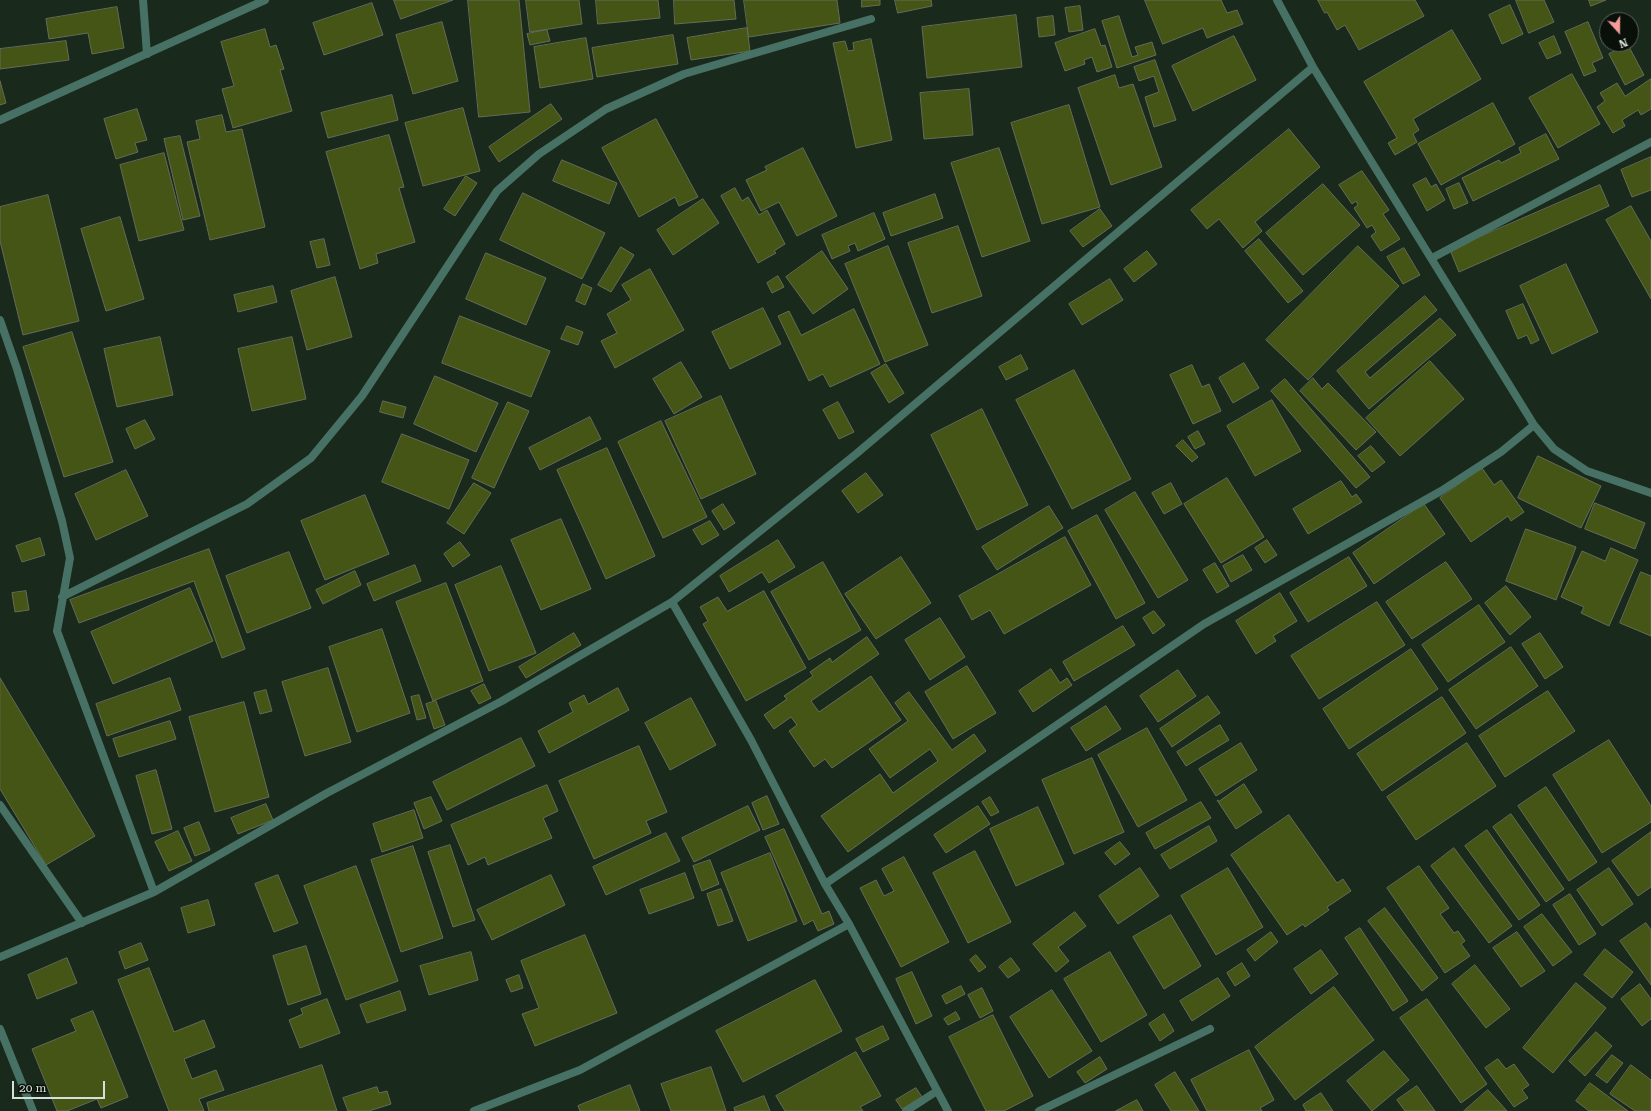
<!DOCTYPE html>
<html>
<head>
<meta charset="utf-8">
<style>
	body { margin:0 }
	#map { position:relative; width:1651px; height:1111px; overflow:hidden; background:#19291b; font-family:"Roboto Serif",serif }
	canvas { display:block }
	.north { position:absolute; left:1599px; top:12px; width:40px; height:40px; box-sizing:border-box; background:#09100a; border:1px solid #5b635c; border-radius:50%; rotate:159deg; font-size:11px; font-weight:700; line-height:16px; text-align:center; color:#d6e0d7 }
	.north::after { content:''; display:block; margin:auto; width:14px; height:18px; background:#f59b99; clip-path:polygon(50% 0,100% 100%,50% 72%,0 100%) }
	.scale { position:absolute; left:12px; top:1081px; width:93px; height:18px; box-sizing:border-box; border:2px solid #d6e0d7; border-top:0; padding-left:5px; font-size:12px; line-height:14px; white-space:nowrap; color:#d6e0d7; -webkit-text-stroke:3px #09100a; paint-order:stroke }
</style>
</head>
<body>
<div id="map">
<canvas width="1651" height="1111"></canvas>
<div class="north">N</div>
<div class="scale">20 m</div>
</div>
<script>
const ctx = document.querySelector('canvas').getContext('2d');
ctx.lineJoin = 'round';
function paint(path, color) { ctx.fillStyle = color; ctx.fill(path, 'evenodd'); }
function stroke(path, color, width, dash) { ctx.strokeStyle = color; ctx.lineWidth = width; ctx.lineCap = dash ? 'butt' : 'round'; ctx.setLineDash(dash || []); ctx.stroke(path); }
const building = new Path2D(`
	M394,0H453L401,19Z
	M468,0H519L530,112L479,117Z
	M526,0H579L582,24L530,32Z
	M596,0H658L660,18L598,24Z
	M674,0H734L736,19L675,24Z
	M744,0H837L840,23L749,37Z
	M862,0H880V5L862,7Z
	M895,0H931L932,6L898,13Z
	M1145,0H1221L1227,13L1237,10L1243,24L1207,38L1203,28L1163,44Z
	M1318,0H1415L1424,16L1359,50L1345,25L1337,30L1327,12L1325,13Z
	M1516,0H1544L1554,22L1529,33Z
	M1589,0H1606L1591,6Z
	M372,3L383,35L324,55L313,23Z
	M1510,5L1523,34L1502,44L1489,15Z
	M1080,6L1083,30L1069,32L1065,8Z
	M117,7L124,48L92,54L88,33L49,39L46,19Z
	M1016,15L1022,67L927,78L922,27Z
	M1053,16L1055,35L1039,37L1037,18Z
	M1119,16L1132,57L1138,55L1135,47L1152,42L1156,55L1117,68L1102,21Z
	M442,22L458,81L413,94L396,35Z
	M1588,22L1603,58L1592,63L1596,71L1584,76L1565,32Z
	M747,28L750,51L691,60L687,38Z
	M265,29L270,47L276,45L284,69L280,70L292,111L233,128L222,89L234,86L221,42Z
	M1095,29L1101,46L1105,45L1112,67L1097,72L1092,57L1084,60L1085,64L1065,71L1055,43Z
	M547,30L550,41L530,45L527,34Z
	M1452,30L1481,79L1413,119L1419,130L1413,134L1417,142L1395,155L1388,143L1397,138L1364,82Z
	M673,35L678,64L597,77L592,48Z
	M1234,36L1256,80L1193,111L1172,66Z
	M1554,36L1561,53L1547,59L1539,43Z
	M586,38L593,79L540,88L534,47Z
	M871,39L892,140L856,148L833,43L845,41L848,51L854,50L853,43Z
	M66,41L69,60L0,69V49Z
	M1628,45L1644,75L1625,85L1609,54Z
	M1155,60L1176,120L1154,127L1145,97L1159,92L1154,76L1139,81L1134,67Z
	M1572,74L1600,124L1558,148L1529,98Z
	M1115,75L1119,88L1133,84L1162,167L1111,185L1078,88Z
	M1651,79V109L1641,115L1638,110L1622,120L1625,126L1613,133L1597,107L1605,101L1600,93L1617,83L1625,96Z
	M0,81L6,103L0,105Z
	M969,89L973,135L924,139L920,93Z
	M392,95L398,120L328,138L321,113Z
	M1493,103L1515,144L1441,185L1418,144Z
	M551,104L562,119L499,162L489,147Z
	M1069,105L1100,207L1042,224L1011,123Z
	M463,108L480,171L423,186L405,123Z
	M137,109L147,140L135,143L138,152L116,159L104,119Z
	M222,115L226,132L242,129L265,227L210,240L187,142L200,139L196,121Z
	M656,119L698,197L679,206L675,197L639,217L602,148Z
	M1289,129L1320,167L1255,222L1262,231L1243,248L1219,219L1207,229L1191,210Z
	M1546,134L1559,159L1473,201L1462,178L1499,160L1501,163L1521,153L1519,148Z
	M389,135L404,187L399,188L415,242L376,254L378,263L360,269L326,152Z
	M180,136L200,216L183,220L164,139Z
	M803,148L837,216L797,236L779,202L761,211L746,180L767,170L765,167Z
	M999,148L1030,241L982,257L951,163Z
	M164,153L184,230L139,241L120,165Z
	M1651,157V190L1632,197L1621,170Z
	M562,160L617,183L609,204L553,181Z
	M1362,171L1389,210L1383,214L1400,239L1381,251L1371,236L1376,232L1372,225L1367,228L1354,208L1358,205L1356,201L1352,204L1339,185Z
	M466,176L477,183L455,216L444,209Z
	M1426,178L1431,187L1436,184L1445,200L1427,211L1413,185Z
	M1459,183L1468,203L1454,209L1446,189Z
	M1323,184L1360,225L1303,275L1266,233Z
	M1600,185L1609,206L1459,272L1450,250Z
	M735,188L742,201L748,197L759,215L767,210L785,244L774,251L776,253L758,263L721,196Z
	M523,193L605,233L582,279L500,240Z
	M935,194L943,218L891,236L883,213Z
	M48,195L79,321L23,335L0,241V207Z
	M703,199L719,223L673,255L657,230Z
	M1631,206L1651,241V299L1606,220Z
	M1100,209L1112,226L1083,247L1070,231Z
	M874,213L885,239L858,251L855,243L848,246L850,251L832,259L822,235Z
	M120,217L144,299L106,311L81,229Z
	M958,226L982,296L932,313L908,243Z
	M324,239L330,265L317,268L310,242Z
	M1259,239L1303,291L1288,303L1245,251Z
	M888,246L928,345L885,362L845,264Z
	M1358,246L1399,286L1308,380L1266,340Z
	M621,247L634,255L611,292L598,285Z
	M1404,248L1420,275L1403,284L1387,257Z
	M822,251L848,289L813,314L786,277Z
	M1147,251L1157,264L1134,282L1124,269Z
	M486,253L546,278L526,325L466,299Z
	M1566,264L1598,332L1552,354L1520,286Z
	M650,269L684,330L615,368L601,341L617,333L607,314L631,300L622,285Z
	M778,276L784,287L772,293L767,283Z
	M335,277L352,337L307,350L291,291Z
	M1110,279L1123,300L1082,325L1069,304Z
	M583,284L592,288L585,305L576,301Z
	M273,286L277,302L238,312L234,295Z
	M1425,296L1437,310L1365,372L1370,378L1440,318L1456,335L1369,409L1337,371Z
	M1523,304L1539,340L1531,344L1527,335L1518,339L1506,311Z
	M763,308L781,344L730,369L712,332Z
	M854,309L880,364L830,387L823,374L809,381L778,316L789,311L801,335Z
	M460,316L550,351L531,397L442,363Z
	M567,326L583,332L578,345L561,339Z
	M72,332L113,462L64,477L23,347Z
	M160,337L173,395L117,407L104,349Z
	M292,337L306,399L252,411L238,349Z
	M1021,355L1028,369L1006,380L999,367Z
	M1430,361L1464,399L1400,456L1366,418Z
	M681,362L702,397L674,414L653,379Z
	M1244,363L1259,388L1233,403L1219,378Z
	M886,364L904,393L889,403L871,373Z
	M1192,365L1202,387L1209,384L1221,411L1193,424L1170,375Z
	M1074,370L1131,479L1072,509L1016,400Z
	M435,376L498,403L476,452L414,424Z
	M1313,378L1322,389L1328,383L1376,432L1356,450L1300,391Z
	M1285,379L1370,477L1356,488L1271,391Z
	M721,396L756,474L701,499L665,421Z
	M1272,400L1301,451L1255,476L1227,426Z
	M383,401L406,407L403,418L380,412Z
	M508,402L529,411L494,488L472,478Z
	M838,402L854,432L839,439L823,410Z
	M982,409L1028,505L977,530L931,435Z
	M590,417L601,439L540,470L529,448Z
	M145,420L155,439L135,449L126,429Z
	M661,421L707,517L663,538L618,442Z
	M1198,431L1205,444L1195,449L1188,437Z
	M402,434L469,460L449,509L382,482Z
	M1183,440L1198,457L1192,462L1176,446Z
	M1371,446L1385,462L1372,472L1358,456Z
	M607,448L655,556L606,579L557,470Z
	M1538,456L1601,486L1581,528L1518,498Z
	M1482,468L1494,485L1501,480L1524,512L1511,521L1508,516L1471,542L1440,498Z
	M126,470L148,516L96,540L75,494Z
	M866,473L883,495L858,513L842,491Z
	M1227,478L1264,537L1221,563L1184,504Z
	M1341,481L1352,497L1356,494L1362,502L1308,534L1293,509Z
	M474,483L491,493L464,534L447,523Z
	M1171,483L1182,504L1164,514L1152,493Z
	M1135,492L1188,580L1158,598L1105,510Z
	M365,495L389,554L325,580L301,521Z
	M1595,503L1645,523L1635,549L1585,529Z
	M723,504L735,523L724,530L712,511Z
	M1424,504L1445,534L1374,584L1353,553Z
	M1049,506L1063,528L997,570L982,547Z
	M1097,515L1145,603L1116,619L1068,531Z
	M561,519L591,589L541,610L511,540Z
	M710,521L719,535L702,545L693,530Z
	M1526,529L1576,547L1556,600L1506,581Z
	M1065,537L1091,585L1004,634L990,610L972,620L959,596Z
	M40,538L45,555L22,562L16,546Z
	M778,540L795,567L769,583L762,572L729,592L720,576Z
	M1267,540L1277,555L1265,563L1255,548Z
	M460,542L470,555L453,567L444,554Z
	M1611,548L1638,560L1609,626L1581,613L1584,607L1561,597L1582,551L1605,561Z
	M209,549L245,649L222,658L194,581L79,623L70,600Z
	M289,552L311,608L247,633L226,576Z
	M1243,555L1252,570L1231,582L1223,566Z
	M901,557L931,603L876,639L845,594Z
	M1349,557L1367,586L1308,622L1290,593Z
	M823,562L861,630L809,660L771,592Z
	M1446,562L1472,599L1412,639L1386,602Z
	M1215,563L1229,586L1217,593L1203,570Z
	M415,565L421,581L374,601L367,584Z
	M501,566L536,653L489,671L455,585Z
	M355,571L361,585L323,604L316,590Z
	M1641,572L1651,576V636L1620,623Z
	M446,583L483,681L433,701L396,602Z
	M1506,586L1531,617L1510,635L1485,603Z
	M190,588L213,641L113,684L91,632Z
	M26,591L29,610L15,612L12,593Z
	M764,591L806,668L746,701L703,624L708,621L700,607L718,597L727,611Z
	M1280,593L1297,621L1273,636L1276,641L1256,654L1236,621Z
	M1377,602L1405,645L1319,699L1291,656Z
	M1479,605L1505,642L1448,682L1422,645Z
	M1154,611L1165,625L1153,634L1143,618Z
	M940,618L965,657L930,680L905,640Z
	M1123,626L1135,645L1074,681L1063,662Z
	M382,629L410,713L357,732L329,647Z
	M574,633L581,645L526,678L519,667Z
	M1540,633L1563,667L1545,679L1522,644Z
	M867,637L879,654L811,701L819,712L871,676L901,720L832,768L825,759L814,767L789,731L797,725L791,717L774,729L764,715L787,699L784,696L813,676L810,672L830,658L832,662Z
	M1511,647L1538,686L1476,729L1449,690Z
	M1411,649L1438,689L1349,749L1323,709Z
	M967,666L996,713L953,739L925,692Z
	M328,668L351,742L305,756L282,682Z
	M1051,669L1060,683L1067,678L1072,685L1033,712L1019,691Z
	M1178,670L1196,696L1158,722L1140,696Z
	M0,678L95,836L46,865L0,789Z
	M170,678L181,710L107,736L96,704Z
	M484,684L491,698L479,704L471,691Z
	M618,688L629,710L549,753L538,731L573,712L569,703L584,695L588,704Z
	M266,690L272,711L260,714L254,693Z
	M1548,691L1575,731L1505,777L1479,736Z
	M909,692L952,750L974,734L986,751L848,852L821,816L880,774L893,793L938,761L930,749L890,778L869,749L908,721L895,703Z
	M419,695L426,718L417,720L411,697Z
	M1208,696L1220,713L1172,747L1160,729Z
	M1442,697L1466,733L1382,791L1357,754Z
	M691,698L716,745L670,770L645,723Z
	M436,701L445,725L434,729L426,704Z
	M244,702L269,797L215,812L189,717Z
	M1106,706L1121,729L1086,751L1071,728Z
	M170,721L176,739L119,757L113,739Z
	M1220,725L1229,740L1186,766L1177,752Z
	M1147,728L1187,800L1138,827L1098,755Z
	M521,738L535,766L447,810L433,782Z
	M1609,740L1651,806V822L1602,853L1553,775Z
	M1241,743L1257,770L1216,796L1199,769Z
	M1467,743L1496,786L1416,840L1387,797Z
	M639,746L667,812L646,821L651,833L594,859L559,781Z
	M1092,758L1124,832L1074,854L1042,780Z
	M156,770L172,829L152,834L136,776Z
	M1244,784L1262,812L1236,829L1217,800L1219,801Z
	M547,785L558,811L543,818L552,838L488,865L485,857L468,865L451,825Z
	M1546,787L1597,862L1569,881L1518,806Z
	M767,796L779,824L763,830L752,803Z
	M431,797L442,821L424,829L414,803Z
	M990,797L999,812L991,816L982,802Z
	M1201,802L1211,818L1155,849L1146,833Z
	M266,804L273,820L238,834L231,818Z
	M748,806L760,830L694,862L682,838Z
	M978,806L990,824L946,853L934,835Z
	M1038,807L1064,864L1016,886L990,829Z
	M414,810L423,838L382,852L373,824Z
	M1511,814L1564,889L1546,902L1493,827Z
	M1289,815L1337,883L1343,879L1351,891L1327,907L1329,910L1305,927L1303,924L1287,935L1231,855Z
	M199,822L210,850L195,856L184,828Z
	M1209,826L1217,841L1170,869L1161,855Z
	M784,829L822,914L829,911L834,924L818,931L813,920L804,925L765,837Z
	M1487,830L1540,905L1519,920L1465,846Z
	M178,831L192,861L169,871L155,842Z
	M1651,832V887L1638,896L1612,861Z
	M666,833L680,861L606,895L593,867Z
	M1120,842L1130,854L1115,865L1105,853Z
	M450,845L475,920L453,927L428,852Z
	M413,846L443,938L401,952L371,860Z
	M1454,848L1512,926L1489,943L1431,866Z
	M975,851L1011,922L968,943L933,873Z
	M770,853L797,921L748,941L721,873Z
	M904,857L949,942L901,967L860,888L876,880L884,896L894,891L882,869Z
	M710,860L719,884L702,891L693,866Z
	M356,866L398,981L346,1000L304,886Z
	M1419,866L1449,908L1440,914L1454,933L1458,931L1465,941L1461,944L1470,956L1445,973L1387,888Z
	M1140,868L1159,896L1118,924L1099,896Z
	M1228,868L1263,927L1216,955L1181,896Z
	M1609,868L1633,904L1602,926L1577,890Z
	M685,873L694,898L649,914L640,890Z
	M278,875L298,923L274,932L255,884Z
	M551,875L565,905L492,940L477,910Z
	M721,889L733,921L718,926L707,894Z
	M1570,894L1596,934L1579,945L1553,905Z
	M208,900L215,925L188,933L181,908Z
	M1385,908L1438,978L1422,991L1368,921Z
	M1075,912L1086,926L1058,947L1069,961L1056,972L1033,944Z
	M1542,914L1572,952L1553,966L1524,927Z
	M1171,915L1201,966L1164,989L1133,937Z
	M1646,923L1651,930V985L1620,941Z
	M1360,928L1408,1001L1393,1011L1345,938Z
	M1271,932L1278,942L1255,961L1247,950Z
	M1517,932L1545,971L1521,987L1493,948Z
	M585,935L617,1013L535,1046L522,1014L539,1008L521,961Z
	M141,943L148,960L125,969L119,952Z
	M306,946L321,994L288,1005L273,956Z
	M1605,949L1633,972L1612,998L1584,975Z
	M1321,950L1338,974L1311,994L1294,969Z
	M471,952L478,980L429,995L420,966Z
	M1110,952L1147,1015L1101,1042L1064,979Z
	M976,955L986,967L979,972L970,960Z
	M67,958L77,983L37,999L28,975Z
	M1011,958L1020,970L1008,978L999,967Z
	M1242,963L1250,976L1235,986L1227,973Z
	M1475,965L1510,1009L1486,1028L1452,984Z
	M149,968L174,1032L204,1020L215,1047L184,1059L192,1079L216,1070L224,1090L199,1099L204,1111H169L118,980Z
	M912,972L932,1016L916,1024L896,979Z
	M519,975L523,988L511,992L506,980Z
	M1218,978L1230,996L1192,1021L1180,1001Z
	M815,980L842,1031L743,1082L716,1031Z
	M1576,983L1606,1008L1553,1073L1523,1048Z
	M1640,984L1651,999V1019L1642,1026L1621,999Z
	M961,986L965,994L946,1004L942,996Z
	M1334,987L1374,1040L1295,1100L1255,1047Z
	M982,988L993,1011L980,1018L968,995Z
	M1052,990L1092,1051L1049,1078L1010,1017Z
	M400,991L406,1010L367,1023L360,1005Z
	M327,999L340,1033L300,1048L289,1020L303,1014L301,1009Z
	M1427,999L1487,1084L1461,1103L1400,1018Z
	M93,1011L128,1097L101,1108L97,1099L67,1111H57L32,1049L76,1031L71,1020Z
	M956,1012L960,1019L948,1025L944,1019Z
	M1164,1014L1174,1031L1160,1041L1149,1024Z
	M993,1015L1033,1096L1004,1111H986L949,1037Z
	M883,1026L889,1039L863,1052L856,1039Z
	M1596,1032L1612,1046L1585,1076L1569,1061Z
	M1249,1050L1274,1100L1260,1108L1262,1111H1207L1191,1080Z
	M1384,1051L1409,1080L1372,1111L1347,1081Z
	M856,1052L881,1096L860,1107L863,1111H785L776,1096Z
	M1612,1055L1623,1063L1607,1083L1596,1075Z
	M1100,1057L1107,1069L1085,1083L1077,1072Z
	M1498,1059L1506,1069L1514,1064L1529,1085L1522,1090L1528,1098L1514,1107L1485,1068Z
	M322,1065L337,1111H209L207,1103Z
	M1631,1065L1651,1080V1111H1635L1610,1094Z
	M711,1067L726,1111H671L661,1084Z
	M1175,1072L1199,1111H1171L1155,1085Z
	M1590,1083L1628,1111H1589L1576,1101Z
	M630,1085L640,1111H580L578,1106Z
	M1417,1086L1435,1111H1405L1397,1100Z
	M377,1087L379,1093L387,1091L391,1104L369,1111H348L343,1098Z
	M916,1088L922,1097L902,1109L896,1100Z
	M1488,1090L1507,1111H1464Z
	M1321,1093L1333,1111H1306L1303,1105Z
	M764,1096L770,1111H735L734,1108Z
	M1137,1100L1143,1111H1116Z`);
paint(building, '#455516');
stroke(building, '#656c57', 1);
stroke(new Path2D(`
	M143,0L147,54
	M1277,0L1313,67L1534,425L1554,449L1587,471L1651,493
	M1432,258L1651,142
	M0,320L17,369L62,521L70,558L57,631L154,892
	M62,597L247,504L311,458L362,396L497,191L539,154L606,109L684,74L871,19
	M672,602L751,740L825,884L849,924L948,1111
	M0,805L82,923
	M825,884L1204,624L1441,491L1501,452L1534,425
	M0,957L154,892L327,793L502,701L672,602L856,454L1313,67
	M0,1029L33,1111
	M474,1111L580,1070L849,924
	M906,1111L937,1091
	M1039,1111L1210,1029`), '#487165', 8);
stroke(new Path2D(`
	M0,120L265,0`), '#487165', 8);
</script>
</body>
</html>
